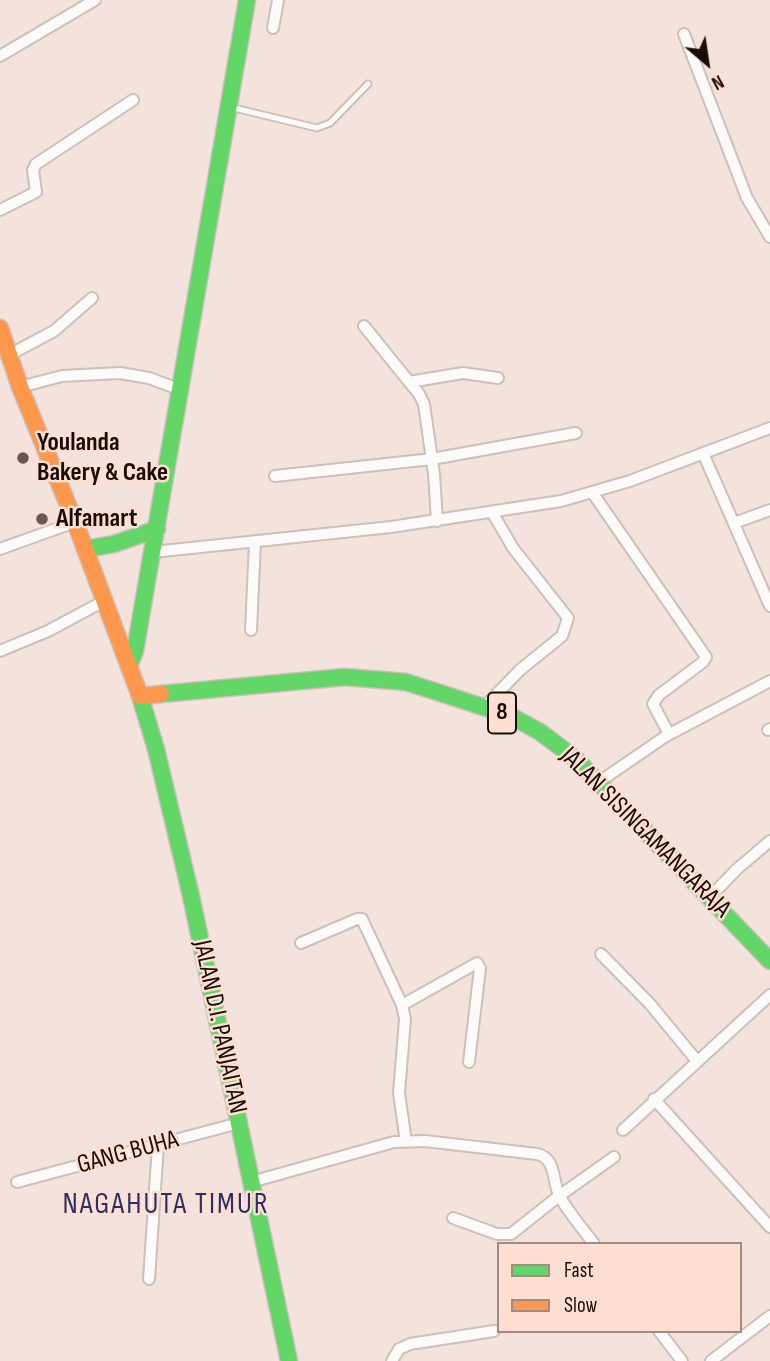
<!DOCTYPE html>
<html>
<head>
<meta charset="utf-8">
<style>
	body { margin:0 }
	#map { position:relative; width:770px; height:1361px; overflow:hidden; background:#f4e3dc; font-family:"Sofia Sans Condensed",sans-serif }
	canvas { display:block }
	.legend { position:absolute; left:497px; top:1242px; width:245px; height:91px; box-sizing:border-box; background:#ffdfd2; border:2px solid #a38b81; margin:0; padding:9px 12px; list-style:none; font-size:21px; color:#1a0d08 }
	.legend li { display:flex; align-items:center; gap:14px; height:35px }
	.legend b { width:35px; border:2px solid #a38b81 }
	.north { position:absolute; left:672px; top:28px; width:70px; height:70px; -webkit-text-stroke:5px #ffdfd2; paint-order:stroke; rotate:151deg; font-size:19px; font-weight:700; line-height:28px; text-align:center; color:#1a0d08 }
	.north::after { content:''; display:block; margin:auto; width:24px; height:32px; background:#1a0d08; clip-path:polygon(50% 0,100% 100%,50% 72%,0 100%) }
</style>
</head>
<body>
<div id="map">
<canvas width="770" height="1361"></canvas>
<ul class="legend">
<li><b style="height:9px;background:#63d668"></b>Fast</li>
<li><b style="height:9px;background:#ff974d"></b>Slow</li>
</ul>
<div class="north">N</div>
</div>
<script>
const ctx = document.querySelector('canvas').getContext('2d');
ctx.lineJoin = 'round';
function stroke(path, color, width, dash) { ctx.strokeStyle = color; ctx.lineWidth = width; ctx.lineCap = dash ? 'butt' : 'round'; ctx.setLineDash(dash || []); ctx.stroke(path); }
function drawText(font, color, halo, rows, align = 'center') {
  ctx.font = font + ' "Sofia Sans Condensed",sans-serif'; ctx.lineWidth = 5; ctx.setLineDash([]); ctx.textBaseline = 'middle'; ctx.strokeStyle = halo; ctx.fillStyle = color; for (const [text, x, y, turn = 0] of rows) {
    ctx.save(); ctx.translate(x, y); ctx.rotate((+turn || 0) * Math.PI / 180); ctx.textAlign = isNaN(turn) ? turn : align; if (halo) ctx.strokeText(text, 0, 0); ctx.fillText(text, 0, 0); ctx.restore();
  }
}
const lane = new Path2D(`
	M230,107L317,128L330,123L368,84`);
const street = new Path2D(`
	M273,28L278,0
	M684,34L747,198L770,237
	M0,56L95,0
	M0,210L36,192L33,170L36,164L133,100
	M364,326L419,394L424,404L434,474L437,521
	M9,355L54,331L92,298
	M409,382L463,373L498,378
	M20,387L62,376L120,373L149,378L181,390
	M703,453L770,606
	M275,476L432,459L576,433
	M592,492L706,657L703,662L659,695L653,704L669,734
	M734,523L770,510
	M0,549L75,522
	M153,552L391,527L561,501L630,481L770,428
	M251,630L255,542
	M0,651L48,631L104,601
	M484,707L520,670L562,636L568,618L513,548L492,512
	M768,730L770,729
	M599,782L666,736L770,681
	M710,897L737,869L770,841
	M301,943L357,919H362L402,1005
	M601,954L650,1004L697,1061
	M654,1099L770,1227
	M623,1130L770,995
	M406,1142L399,1093L405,1019L402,1005L477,963L480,968L469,1062
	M17,1182L239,1123
	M251,1182L394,1142L425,1141L537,1154C557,1158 552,1183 560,1197C569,1213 583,1229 594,1244
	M453,1218L497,1234H511L559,1196L614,1157
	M149,1279L158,1145
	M659,1331L682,1361
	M392,1361L399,1349L410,1344L494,1331
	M711,1361L770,1316`);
const fast = new Path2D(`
	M85,549L114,544L157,529
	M129,666L135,651L247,0
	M161,694L345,677L406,682L511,716L540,732L576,759L770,961
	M140,696L156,749L191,896L289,1361`);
const slow = new Path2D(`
	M0,328L20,387L75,522L140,696L161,694`);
stroke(lane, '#cdbfb9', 9);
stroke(street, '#cdbfb9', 14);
stroke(fast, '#cdbfb9', 19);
stroke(slow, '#cdbfb9', 19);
stroke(lane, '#fdfbfa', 5);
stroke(street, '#fdfbfa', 10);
stroke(fast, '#63d668', 16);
stroke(slow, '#ff974d', 16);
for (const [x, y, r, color] of [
	[23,458,7,"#665852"],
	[42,519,7,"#665852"]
]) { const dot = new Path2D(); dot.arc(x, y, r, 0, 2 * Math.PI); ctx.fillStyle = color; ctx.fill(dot); stroke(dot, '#ffdfd2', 2.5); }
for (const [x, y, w] of [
	[502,713,28]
]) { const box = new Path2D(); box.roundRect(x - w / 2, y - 20.5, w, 41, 5); ctx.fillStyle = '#ffdfd2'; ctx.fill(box); stroke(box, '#1a0d08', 2); }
drawText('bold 24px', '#1a0d08', null, [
	["8",502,713]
]);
drawText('bold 26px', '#1a0d08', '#ffdfd2', [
	["Youlanda",37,443],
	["Bakery & Cake",37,473],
	["Alfamart",56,519]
], 'left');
drawText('26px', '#1a0d08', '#ffdfd2', [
	["JALAN SISINGAMANGARAJA",645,833,45],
	["JALAN D.I. PANJAITAN",219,1027,78],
	["GANG BUHA",128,1153,-15]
]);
ctx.letterSpacing = '2px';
drawText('30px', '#292f69', '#ffdfd2', [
	["NAGAHUTA TIMUR",166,1205]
]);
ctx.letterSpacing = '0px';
</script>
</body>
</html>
